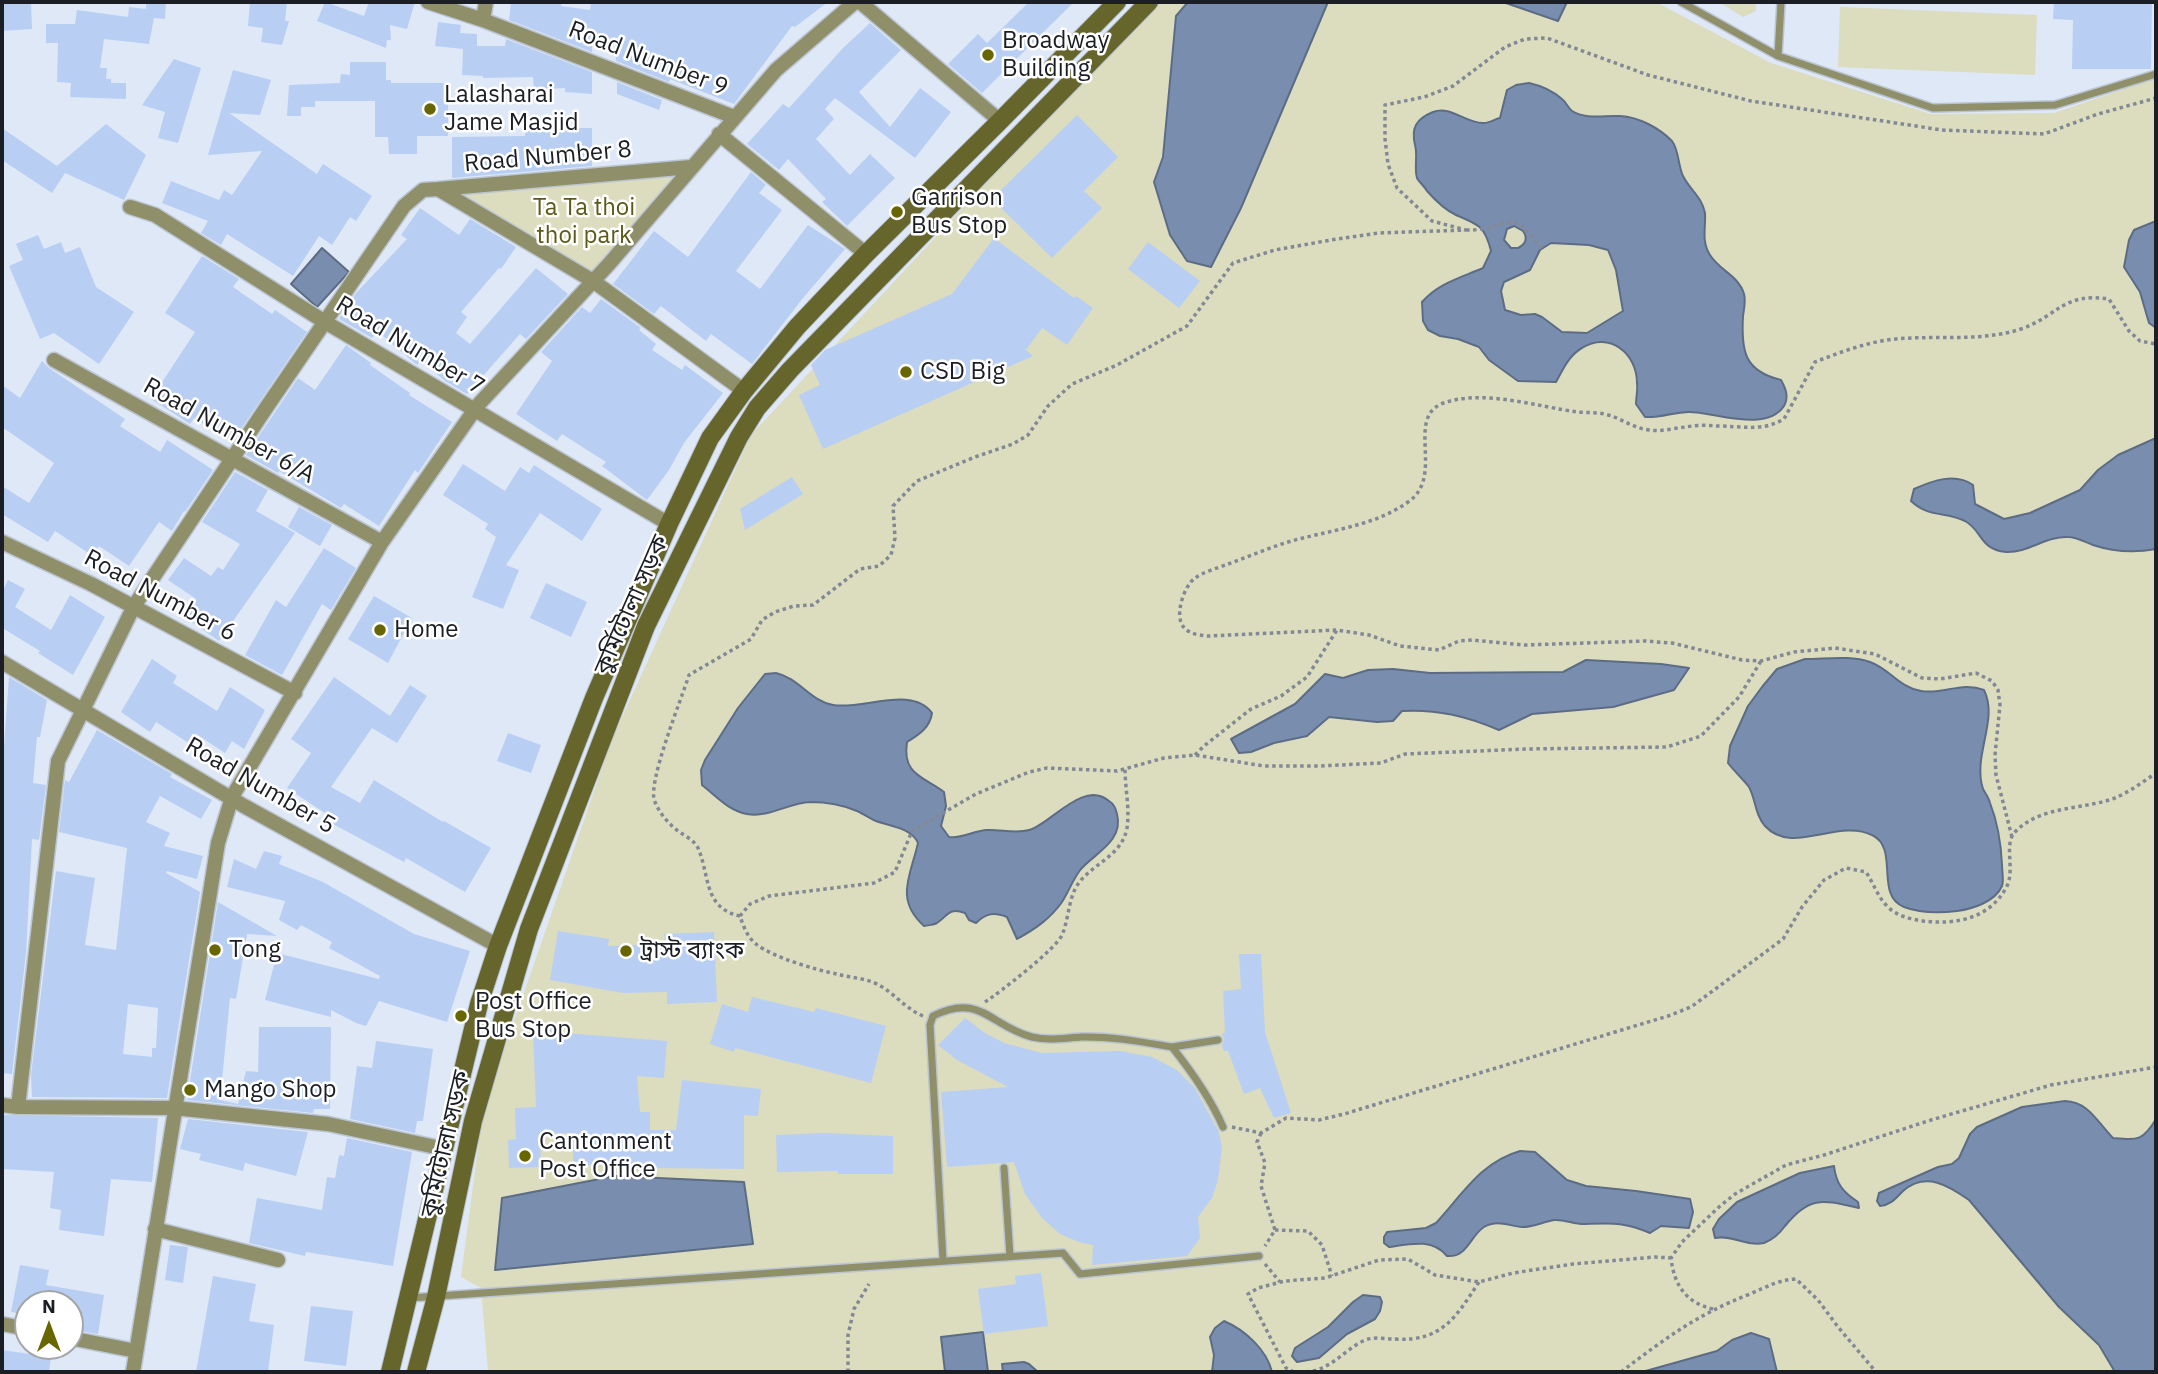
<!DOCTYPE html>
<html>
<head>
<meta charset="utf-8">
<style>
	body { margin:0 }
	#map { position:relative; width:2158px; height:1374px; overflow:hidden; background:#dee8f7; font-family:"IBM Plex Sans",sans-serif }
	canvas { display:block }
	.frame { position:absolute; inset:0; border:4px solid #1b1e24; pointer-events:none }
	.north { position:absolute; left:14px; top:1290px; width:70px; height:70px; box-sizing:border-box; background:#fff; border:2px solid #a4a5a7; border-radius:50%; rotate:0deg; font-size:19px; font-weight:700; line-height:28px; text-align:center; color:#1b1e24 }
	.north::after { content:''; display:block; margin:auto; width:24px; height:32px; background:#686600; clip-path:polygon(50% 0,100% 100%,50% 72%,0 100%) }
</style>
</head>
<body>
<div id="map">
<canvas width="2158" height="1374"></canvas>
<div class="frame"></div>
<div class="north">N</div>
</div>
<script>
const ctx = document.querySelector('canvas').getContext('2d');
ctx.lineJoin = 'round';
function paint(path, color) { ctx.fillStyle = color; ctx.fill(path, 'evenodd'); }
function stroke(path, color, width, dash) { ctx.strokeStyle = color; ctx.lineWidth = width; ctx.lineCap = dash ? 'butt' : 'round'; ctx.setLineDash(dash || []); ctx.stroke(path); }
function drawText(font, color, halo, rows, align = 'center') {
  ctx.font = font + ' "IBM Plex Sans","Noto Sans Bengali",sans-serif'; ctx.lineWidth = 5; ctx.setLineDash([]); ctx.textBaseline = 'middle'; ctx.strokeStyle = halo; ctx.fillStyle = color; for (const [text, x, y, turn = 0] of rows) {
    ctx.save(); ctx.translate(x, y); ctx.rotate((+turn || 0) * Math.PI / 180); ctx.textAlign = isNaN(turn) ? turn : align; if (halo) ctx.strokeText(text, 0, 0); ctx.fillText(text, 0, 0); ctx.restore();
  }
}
paint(new Path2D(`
	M1155,2H1656L1771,63L1931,114L2054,113L2156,78V1372H488L481,1288L461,1277L483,1110L613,737L751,435Z
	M1719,2H1756V11L1743,17Z
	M1840,7L2037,15L2035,75L1838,67Z
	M680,173L593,274L452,191Z`), '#dcdcbe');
const water = new Path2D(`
	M1188,2H1328L1241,208L1211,267L1187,261L1170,235L1154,182L1163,157L1176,16Z
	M1503,2H1567L1558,21Z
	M1529,83C1542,86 1552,90 1562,99C1566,102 1568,108 1572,111C1586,120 1605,115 1620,116C1639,117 1659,128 1672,141C1679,150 1678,166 1683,176C1690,190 1702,197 1705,213C1706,227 1701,241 1710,255C1719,270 1739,276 1744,294C1746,301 1744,309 1743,316C1741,351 1744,371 1781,380C1786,389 1789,397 1784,406C1766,433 1715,412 1689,412C1674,412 1661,418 1645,417L1636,404C1636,397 1638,390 1637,383C1637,353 1609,331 1582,348C1569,355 1562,371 1556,382L1518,381L1489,360L1479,347L1458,339L1440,336L1428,330L1423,321L1422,302C1439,283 1460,278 1483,268L1491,251C1485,226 1478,224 1456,215C1445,210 1435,200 1427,191C1425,187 1419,182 1417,178C1414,168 1418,155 1415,145C1411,128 1416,119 1433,112C1451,105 1466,124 1484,123C1489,123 1495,119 1500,118L1507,90L1516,85ZM1514,226L1523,231C1528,238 1526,244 1518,248H1511L1504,240L1507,229ZM1551,243L1589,245L1608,250L1616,270L1623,311L1587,333L1562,332L1542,317L1535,314L1521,315L1505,310L1501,291L1504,282L1530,270L1540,250Z
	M2156,221V328L2149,323L2140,292L2124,267L2129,240L2134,230Z
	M322,248L349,272L317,307L291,284Z
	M2156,438V549C2135,553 2114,552 2093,545C2085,542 2076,537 2068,537C2046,536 2028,553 2006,552C1979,549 1983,531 1965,521C1945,511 1929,518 1911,501L1914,489C1932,481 1955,472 1973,485L1975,504L2004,519L2030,513L2080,490L2098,470L2118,455Z
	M1805,659C1826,659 1851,655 1870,662C1890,669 1898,687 1921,691C1944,695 1961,681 1984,690C1999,720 1972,756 1983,789C1985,793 1989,798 1990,803C1998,823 2001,843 2002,865C2002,871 2004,881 2002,886C1995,902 1972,909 1957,911C1941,913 1920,913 1904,907C1874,895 1900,848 1872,835C1838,818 1792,856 1765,826C1755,815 1756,800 1749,787C1743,779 1734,771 1728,763L1730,746L1748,706L1762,687L1777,669Z
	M1586,660L1661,664L1689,668L1674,690L1613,707L1532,714L1499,730C1466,716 1437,709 1402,711L1393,721L1377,722L1329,717L1307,736L1274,743L1251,752L1239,753L1231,739L1295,704L1325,674L1343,678L1368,670L1393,669L1430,673L1563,672Z
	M776,673C799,678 810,701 833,705C863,710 912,685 932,713C930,728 918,735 907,742C902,774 922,776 944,792L946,806L941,826L949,837C961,839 973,831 986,830C1000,829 1015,834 1029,830C1050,825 1083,779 1109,801C1114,804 1116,809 1117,814C1124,841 1095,853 1081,869C1073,879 1069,891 1062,902C1050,919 1035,929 1017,939L1007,917C994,912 986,913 976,923L969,920L965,913C948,907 948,916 937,923C935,924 926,926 924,926C894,899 911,875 918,843C912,828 890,826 876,821C870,819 864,814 857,811C843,805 826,802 810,802C788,803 769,818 747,814C729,811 716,796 702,785L701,770L705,760L738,708L765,674Z
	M2065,1101C2089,1102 2097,1122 2113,1138C2138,1140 2143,1141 2156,1119V1372H2115L2099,1345L2059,1307L1969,1200C1949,1186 1926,1171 1903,1191C1896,1198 1891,1205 1880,1206L1877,1201L1879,1193L1938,1167L1952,1164L1959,1158L1970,1134L1977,1127L2022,1107Z
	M1520,1151L1535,1152L1567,1180L1586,1186L1636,1191L1690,1199L1693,1212L1689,1228L1661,1226L1650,1233C1625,1222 1613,1223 1586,1224C1575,1225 1565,1219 1554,1220C1543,1222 1533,1227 1522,1227C1509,1226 1497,1219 1484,1227C1470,1236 1467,1258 1447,1256C1432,1238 1410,1244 1389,1247L1384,1243V1237L1387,1232L1426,1228L1436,1223C1462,1195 1481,1162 1520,1151Z
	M1834,1166C1836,1184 1843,1192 1858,1202L1859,1208C1823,1200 1810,1195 1785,1226C1780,1233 1772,1240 1764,1243C1747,1247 1731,1234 1715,1238L1713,1229L1719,1219L1737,1202L1800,1173Z
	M615,1176L744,1182L753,1244L495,1270L502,1198Z
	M1363,1295L1380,1297L1382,1302L1380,1311L1375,1319L1347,1334L1319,1358L1297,1362L1292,1356L1295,1348L1328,1327L1353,1302Z
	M1224,1321C1245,1330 1267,1350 1272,1372H1212L1214,1355L1210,1337L1215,1328Z
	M983,1332L988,1372H945L941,1337Z
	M1751,1333L1769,1339L1777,1372H1642L1717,1351L1732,1340Z
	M1024,1362L1029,1364L1038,1372H1003L1002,1364Z`);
paint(water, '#798eaf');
stroke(water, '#5d6c85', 2);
paint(new Path2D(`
	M31,2L32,29L2,31V3Z
	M146,2H166L165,19L154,18L149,44L104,39L100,68H107L106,79H111V83H126V99L70,97L71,83L57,82L58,43H46V24H75L77,10L128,17L129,7L146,9Z
	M250,2H287L285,21H289L282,45L261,42L263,28L248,26Z
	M325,2L364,16L369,2H415L407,29L390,25L391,40H387L386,48L317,21Z
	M511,2H562L561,6L590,10L591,2H828L795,27L792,26L734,104L670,79L669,82L616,61L615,43H592V52L509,20Z
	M1029,2H1074L982,93L948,64L978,34L987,43Z
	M2054,2H2152L2151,69H2072L2073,20L2053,19Z
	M438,22L461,25L460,33L477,34V46H505L506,39L592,72V94L565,92V88L534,90L533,77L483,78V76L462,75L463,49L435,46Z
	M870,23L901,50L859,92L890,127L920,88L951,112L915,158L835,98L825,109L834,119L816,139L850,175L870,154L895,178L847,226L822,202L826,199L788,159L779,170L747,144L783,104L789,108L843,48Z
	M174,59L201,68L178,143L158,138L165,112L142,105Z
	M350,62H386V80H391V83H448V136H417V154H389L388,137H375V101H315V107H301V116H287L289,85L340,83L341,74L350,75Z
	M233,70L271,80L260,115L229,113L317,174L323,164L372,196L356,221L350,217L332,245L319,236L293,276L227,234L221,245L201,233L208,221L162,203L171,181L219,200L224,190L232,195L262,151L208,155Z
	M617,82L662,100L659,110L617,94Z
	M1077,115L1118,157L1084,191L1102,208L1052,258L992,199Z
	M106,124L146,155L124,200L65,173L52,193L2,160V128L57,166Z
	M525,128H592V166L452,178V137L525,136Z
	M751,172L766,185L759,193L782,210L736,271L760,289L808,225L845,249L803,298L752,364L711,334L706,341L661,306L654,314L613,284L654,231L688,257Z
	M420,208L459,235L470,219L516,247L501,269L499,268L461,312L467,317L456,333L470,344L536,268L568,294L526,339L520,334L467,394L445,381L421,360L417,365L377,331L372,338L339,319L356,293L407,239L401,235Z
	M38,235L44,249L61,242L65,253L80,247L96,287L134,312L99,364L54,333L40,339L9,266L23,260L16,244Z
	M994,238L1074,298L1076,296L1093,308L1067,345L1042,328L1026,350L1033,356L823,449L799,395L820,385L811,365L825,350L952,294Z
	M1148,242L1200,281L1179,308L1128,269Z
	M202,256L239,279L233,287L272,314L275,310L307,332L232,442L194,418L190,424L151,399L195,332L165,313Z
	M601,299L641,328L639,330L656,344L652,350L682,370L685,365L723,393L684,443L669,470L647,500L602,466L606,462L562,434L557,441L516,414L552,361L541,352L582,307L590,313Z
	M346,345L371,363L370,365L410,393L409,395L452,422L418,473L415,470L379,526L344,504L341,508L279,471L278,473L246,455L298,378L315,390Z
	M42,361L49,368L125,419L120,426L160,452L167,440L213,470L185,512L184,511L172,531L159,522L129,566L99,546L93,556L55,531L48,542L2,514V486L29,503L54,463L2,427V385L20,398Z
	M463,464L505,491L520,467L529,473L534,465L602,509L582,541L540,513L506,565L519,570L503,609L472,597L496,537L485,529L488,524L443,495Z
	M235,472L268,490L256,511L295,533L219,641L183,616L196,599L168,580L184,558L211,576L218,567L223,570L240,544L202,522Z
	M792,477L803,494L745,530L740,509Z
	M299,507L332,525L320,546L288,527Z
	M324,548L356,568L331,610L322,604L282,675L245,655L276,600L286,607Z
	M8,580L25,589L15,607L51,630L70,595L105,617L73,675L38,653L40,651L4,629L2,632V592Z
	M546,583L587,602L571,637L530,618Z
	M374,596L412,618L388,663L348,639Z
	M152,659L177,676L173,683L217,711L230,687L265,710L244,749L232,741L225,753L196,734L190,744L156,722L150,732L121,712Z
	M9,677L47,700L40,737H37L33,783L46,785L39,840L32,839L26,953L12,1074L2,1073V746L4,747Z
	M334,677L390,716L410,685L427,696L397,743L372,728L331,787L360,803L374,780L443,822L444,821L491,848L465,892L406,858L404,862L331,823L334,819L287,788L311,753L291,739Z
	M97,730L172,774L170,777L212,800L201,819L160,796L146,822L170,833L164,846L203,856L197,879L167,871L166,873L200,892L167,1098L32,1097L31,1075L56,871L95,878L85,945L116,950L127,848L59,832L65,780L69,782ZM128,1004L158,1008L156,1048H152V1057L123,1054Z
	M508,733L541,745L531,773L497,761Z
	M264,851L282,856L279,864L323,882L414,934L470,951L447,1022L379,1001L366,1026L356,1023L331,1010V1017L265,1000L277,953L379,979L380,976L329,948L332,942L301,925L297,930L279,920L285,901L227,887L234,859L256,869Z
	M218,902L277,936L247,934L236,999L230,998L220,1100L238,1104L246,1071L258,1072L259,1027H331L330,1109H314L313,1113L187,1100Z
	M558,931L609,939L608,946L665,944L664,934L714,932L717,1002L667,1004V992L623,993L550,980Z
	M1239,954H1261L1265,1032L1291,1113L1274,1118L1260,1088L1244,1094L1228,1051H1224L1222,1046L1224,1040L1222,1033H1225L1223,991L1241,989Z
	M752,997L814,1012L816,1008L886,1026L871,1083L735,1048L734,1052L710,1044L722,1004L748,1012Z
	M965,1018L985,1033L1004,1043L1042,1053L1120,1051L1152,1057L1177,1070L1194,1087L1218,1130L1222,1146L1218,1180L1212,1198L1198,1217L1200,1238L1187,1256L1092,1265L1093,1245L1079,1242L1060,1234L1042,1218L1025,1194L1014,1162L947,1167L941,1092L1008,1087L957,1060L938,1045Z
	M564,1029V1033L667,1041L664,1078L637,1076L640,1112H650V1130H676L682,1080L761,1089L758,1116L744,1115V1169L655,1168V1165H573V1133L540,1134L541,1167L509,1168L508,1140L516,1139L515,1108L536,1107L533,1030Z
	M376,1041L433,1049L423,1121H417L415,1133L350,1119L357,1066L372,1068Z
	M2,1115L158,1118L152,1182L111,1179L104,1236L59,1230L61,1210L50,1208L54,1172L2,1169Z
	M188,1119L308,1132L296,1176L245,1163L243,1171L199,1160L201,1154L180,1149Z
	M824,1133L893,1136V1174H838V1171L777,1172L776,1135Z
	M347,1138L412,1152L393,1266L306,1252L305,1256L249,1243L257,1198L322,1210L327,1177L335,1178L339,1155L344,1156Z
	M170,1245L188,1247L183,1283L165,1280Z
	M20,1265L49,1270L46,1285L104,1295L98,1334L70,1329V1304H28V1315L11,1312Z
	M1041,1273L1048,1326L984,1334L978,1289L1016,1284L1015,1276Z
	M213,1276L256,1284L249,1321L274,1325L268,1372H196Z
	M311,1306L353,1311L346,1366L304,1361Z
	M2,1350L51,1357L49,1372H2Z`), '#b8cff3');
const lane = new Path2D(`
	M1681,2L1778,56L1933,108L2055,105L2156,74
	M1778,56L1781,2
	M1172,1047L1218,1040
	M1004,1168L1010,1256
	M943,1260L930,1025L933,1016C980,992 990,1026 1032,1037C1049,1041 1064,1038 1081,1037C1111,1036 1142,1042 1172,1047C1192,1072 1210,1097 1223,1127
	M410,1298L1063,1253L1080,1274L1259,1256`);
const street = new Path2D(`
	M428,2L483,20L734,117
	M860,2L1000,121
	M483,20L486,2
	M719,134L866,254
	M691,167L438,189L593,281L744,391
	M130,207L155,215L325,322L669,524
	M54,360L382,542
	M2,542L91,584L295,693
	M2,662L244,806L498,946
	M2,1105L18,1107L174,1108L328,1124L445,1149
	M18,1107L58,761L134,606L266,408L404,206L423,190L438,189
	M155,1229L278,1260
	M2,1324L28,1329
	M70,1338L136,1351
	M133,1372L218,843L232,797L382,542L478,405L609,264L776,70L855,2`);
const secondary = new Path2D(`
	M390,1372L479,1004L498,946L594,698L669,524L710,438L744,391L797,327L866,254L1000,121L1117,2
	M416,1372L436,1297L473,1121L529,929L646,626L739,437L757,408L790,370L1149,2`);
stroke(lane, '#bbc4d1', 10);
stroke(street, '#bbc4d1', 17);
stroke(secondary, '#bbc4d1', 20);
stroke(new Path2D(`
	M1466,230C1509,231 1510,202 1543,251
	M1195,755L1204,746L1251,709L1281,696L1307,677L1337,630
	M2012,837L1996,775L1995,755L2000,705L1998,690L1992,681L1976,673L1940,679L1922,678L1875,654L1835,648L1794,652L1761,661L1742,660L1672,643L1645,641L1524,645L1472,640L1459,641L1439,650L1400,646L1369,635L1337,630L1208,636C1196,635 1182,633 1180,618C1178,607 1185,586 1194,579C1202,572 1218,568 1228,564C1253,555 1277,544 1303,538C1339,529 1377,524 1408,502C1445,477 1406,420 1441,404C1481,388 1538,407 1578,412C1587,413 1596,412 1604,414C1620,417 1632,428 1649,430C1661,432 1674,428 1686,427C1696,425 1707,425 1717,426C1742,426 1762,432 1784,419L1815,362C1838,353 1862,344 1887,340C1931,334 1978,343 2021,329C2058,316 2063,292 2109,299L2129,331L2140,341L2156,344
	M740,916C703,908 710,875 698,848C694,840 685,836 678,831C668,823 660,814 655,802C646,785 682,698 689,675L751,639L762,620L775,612L794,606L813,605L860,569L879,566L891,555L895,538L893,506L917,481L975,457L1013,444L1028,435L1048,406L1072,384L1117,365L1187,326L1233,263L1275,250L1331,240L1378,233L1466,230L1432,221L1397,188L1388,164L1385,139V105L1424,97L1453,86L1505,47L1525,39L1547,38L1648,75L1751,101L1942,130L2044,134L2098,114L2156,98
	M985,1002C999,993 1056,949 1062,935C1069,919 1068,899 1078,884C1093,863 1122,856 1127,828C1130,809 1125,788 1125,769
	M923,1016C906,1009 895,994 879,985C866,978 851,978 837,974C816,970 772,957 756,944C747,937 743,925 740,916L750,904L769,896L874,883L895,872L912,831L976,794L1029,772L1047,768L1117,771L1164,758L1195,755L1264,766H1319L1381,763L1405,754L1526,749L1667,747L1701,736L1739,697L1761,661
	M1232,1127L1261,1133L1286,1118L1319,1120L1344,1114L1668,1016L1691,1007L1783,939L1802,907L1824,880L1846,868L1866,872C1874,884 1878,898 1889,908C1898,916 1910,919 1923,921C1955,925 1989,919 2006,888C2016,871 2003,844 2015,832C2041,805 2083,810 2115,798C2129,792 2143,782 2156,773
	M1261,1133L1257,1142L1265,1163L1261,1186L1275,1230L1265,1246
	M1275,1230L1308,1231L1322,1245L1332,1276
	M1265,1264L1280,1282
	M1713,1309C1686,1303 1674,1285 1671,1258L1682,1242L1719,1207L1735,1194L1786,1165L1824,1155L1931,1120L2051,1085L2156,1067
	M848,1372V1335L854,1309L869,1284
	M1294,1372L1286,1368L1248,1294L1258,1288L1285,1281L1325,1278L1379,1260L1408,1259L1435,1275L1479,1282L1513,1273L1573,1264L1655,1257L1671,1258
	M1306,1372C1331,1370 1343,1351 1363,1341C1373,1336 1385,1339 1395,1339C1442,1342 1456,1317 1479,1282
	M1621,1372C1666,1338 1696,1315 1750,1294C1766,1287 1778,1280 1796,1279L1818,1300L1838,1327L1876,1372`), '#838994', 3.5, [3.5, 3.5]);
stroke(lane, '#8f8f6a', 7);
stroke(street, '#8f8f6a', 14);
stroke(secondary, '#66652c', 18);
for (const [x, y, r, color] of [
	[988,55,7,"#686600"],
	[430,109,7,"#686600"],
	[897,212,7,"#686600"],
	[906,372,7,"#686600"],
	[380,630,7,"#686600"],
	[215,950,7,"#686600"],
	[626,951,7,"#686600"],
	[461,1016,7,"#686600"],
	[190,1090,7,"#686600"],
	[525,1156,7,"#686600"]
]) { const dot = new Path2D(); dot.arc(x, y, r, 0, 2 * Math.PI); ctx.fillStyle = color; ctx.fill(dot); stroke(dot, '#fff', 2.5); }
drawText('24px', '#1b1e24', '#fff', [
	["Broadway",1002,41],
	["Building",1002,69],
	["Lalasharai",444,95],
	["Jame Masjid",444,123],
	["Garrison",911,198],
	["Bus Stop",911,226],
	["CSD Big",920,372],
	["Home",394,630],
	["Tong",229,950],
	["ট্রাস্ট ব্যাংক",640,951],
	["Post Office",475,1002],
	["Bus Stop",475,1030],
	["Mango Shop",204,1090],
	["Cantonment",539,1142],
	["Post Office",539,1170]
], 'left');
drawText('24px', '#1b1e24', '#fff', [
	["Road Number 9",648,59,21],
	["Road Number 8",548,157,-5],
	["Road Number 7",410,346,31],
	["Road Number 6/A",229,431,29],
	["Road Number 6",160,596,28],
	["কুর্মিটোলা সড়ক",632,605,-66],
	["Road Number 5",260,786,30],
	["কুর্মিটোলা সড়ক",446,1144,-77]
]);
drawText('24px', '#5c5a17', '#fff', [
	["Ta Ta thoi",584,208],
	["thoi park",584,236]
]);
</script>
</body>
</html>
